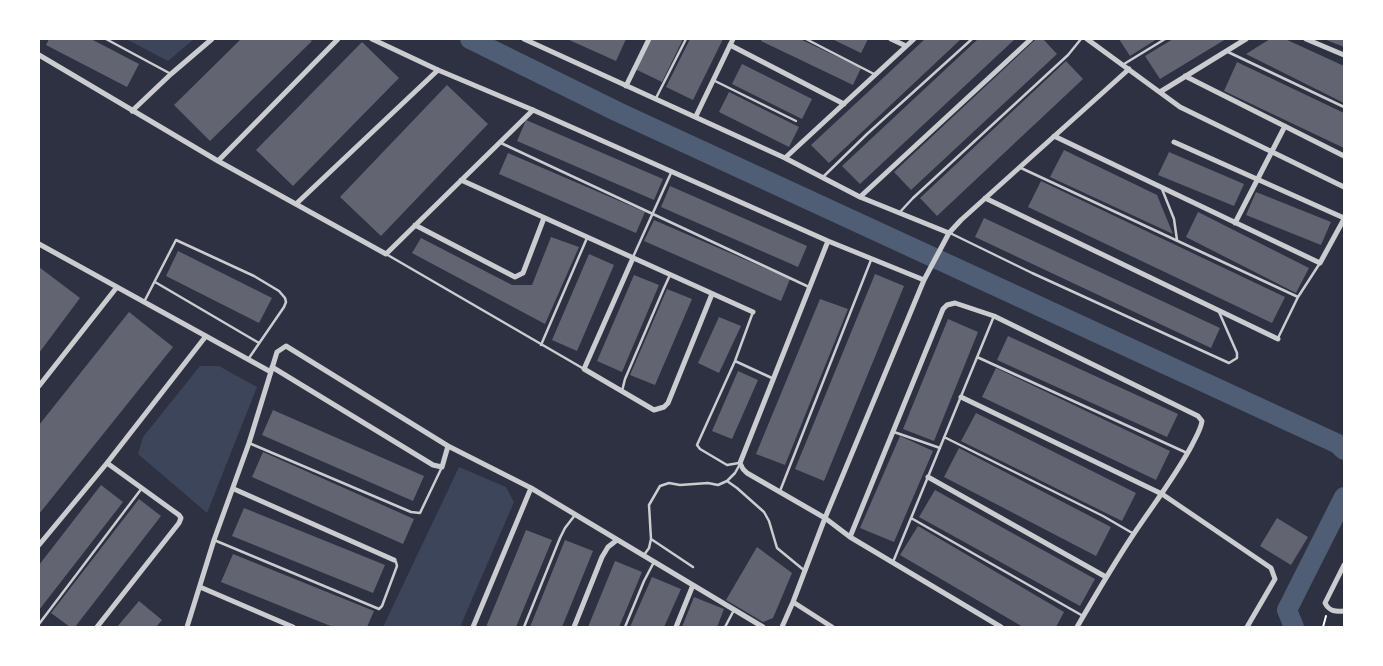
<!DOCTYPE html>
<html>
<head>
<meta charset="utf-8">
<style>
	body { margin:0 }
	#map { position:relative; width:1383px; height:666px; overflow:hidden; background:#2d3142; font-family:"Source Sans 3",sans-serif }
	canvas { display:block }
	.frame { position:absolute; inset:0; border:40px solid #fff; pointer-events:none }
</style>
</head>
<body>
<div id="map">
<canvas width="1383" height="666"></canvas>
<div class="frame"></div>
</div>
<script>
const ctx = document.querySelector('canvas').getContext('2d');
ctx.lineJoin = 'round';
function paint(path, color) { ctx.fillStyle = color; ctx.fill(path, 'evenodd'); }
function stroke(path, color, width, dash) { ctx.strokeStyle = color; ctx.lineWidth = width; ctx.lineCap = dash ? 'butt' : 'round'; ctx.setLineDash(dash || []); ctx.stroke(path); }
paint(new Path2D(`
	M126,39H194L168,61Z
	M200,366H219L257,387L207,513L138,454L143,437Z
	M459,467L506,487L514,502L460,627H383Z`), '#3c4559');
stroke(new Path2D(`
	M470,39L618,112L1338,444L1344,450
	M1294,627L1287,610L1344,497`), '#4f5d75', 20);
paint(new Path2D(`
	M49,39H91L139,64L127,87L46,45Z
	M241,39H309L312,41L210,141L174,105Z
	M567,39H626L616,61Z
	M649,39H683L662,82L635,69Z
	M690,39H723L693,100L666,87Z
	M762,39H800L861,68L853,85L761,41Z
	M832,39H868L861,53Z
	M925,39H961L829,163L811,145Z
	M978,39H1015L860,184L842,166Z
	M1036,39H1043L1057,54L911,190L894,172Z
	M1119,39H1157L1130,56Z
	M1173,39H1226L1160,79L1145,56Z
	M1270,39H1285L1344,66V103L1246,54Z
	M1324,39H1344V47Z
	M362,42L399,78L293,186L256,150Z
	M1066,61L1083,79L937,216L920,198Z
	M1237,62L1344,113V148L1224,91Z
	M742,64L812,99L802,119L732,84Z
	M447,85L488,124L381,236L340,197Z
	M729,92L799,127L789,147L719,112Z
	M526,120L663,179L654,200L517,141Z
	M1064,150L1157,195L1173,234L1050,177Z
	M1169,152L1244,184L1234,206L1158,175Z
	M508,153L645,212L636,233L499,174Z
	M1041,181L1285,297L1272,323L1028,207Z
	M670,186L807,246L798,267L661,207Z
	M1256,192L1331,222L1321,245L1246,215Z
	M1198,212L1309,268L1296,293L1186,237Z
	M984,218L1220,328L1211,348L975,237Z
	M654,220L790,279L781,301L644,241Z
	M551,237L579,247L545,324L412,253L421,238L512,285H532Z
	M178,251L272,298L259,323L166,276Z
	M589,254L614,265L577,351L552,340Z
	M39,267L80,298L39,353Z
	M875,274L904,286L824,481L795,469Z
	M634,275L659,285L622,372L597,361Z
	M667,289L692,299L655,385L630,375Z
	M820,299L848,309L785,465L756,454Z
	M129,312L173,347L39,514V425Z
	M719,317L741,326L719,373L698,363Z
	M948,319L978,332L934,441L903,429Z
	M1008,336L1178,414L1167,437L997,360Z
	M996,368L1170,451L1156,480L982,397Z
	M738,371L758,380L732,439L712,431Z
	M273,410L424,476L413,501L262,435Z
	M976,413L1136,493L1122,521L961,441Z
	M900,436L933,451L894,542L860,528Z
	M959,448L1111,527L1096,556L944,477Z
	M263,452L414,519L403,544L252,477Z
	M101,485L123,502L39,610V565Z
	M935,490L1095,579L1080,606L919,517Z
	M139,499L161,516L75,627H70L51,613Z
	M244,508L385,565L373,593L232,536Z
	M1277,518L1308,537L1291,565L1260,546Z
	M918,526L1064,612L1056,627H1023L900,555Z
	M526,530L552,540L516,627H486Z
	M565,540L593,551L562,627H530Z
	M757,547L792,573L773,618L763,622L726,600Z
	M233,554L374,611L367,627H333L221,582Z
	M615,561L642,572L619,627H588Z
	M652,577L681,589L664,627H630Z
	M694,597L724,609L717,627H682Z
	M139,601L162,620L156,627H117Z`), '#626471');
stroke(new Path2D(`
	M1323,627L1326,616`), '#fff', 2);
stroke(new Path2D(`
	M106,39L171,74
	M806,39L874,74
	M1228,52L1344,107
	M1124,64L1165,39
	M713,80L796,121
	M656,98L686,39
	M501,143L809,287
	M1021,168L1298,297
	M823,177L867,134L972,39
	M1162,189L1174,219L1177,240
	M900,212L913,198L1068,55L1081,39
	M950,233L1032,273L1229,363L1237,358V353L1219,312
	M386,254L584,369
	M633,257L671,173
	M155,282L259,343
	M144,302L176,240L254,276L279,291L285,298L286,302L284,307L249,358
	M1278,338L1298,297L1320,263
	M541,345L587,238
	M977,357L1187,453
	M735,361L774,379
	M622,391L625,379L664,288L670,275
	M894,432L940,448
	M944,437L1103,516L1134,534
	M249,443L411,512L420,513L442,467
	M739,463L727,465L700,449L697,445L735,361L753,312
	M727,481L737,488L764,512L769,521L777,548L805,571
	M780,491L871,260
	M911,518L1083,616
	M651,539L693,567
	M214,540L379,609L382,606L397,566L396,562L394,560
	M644,555L649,548L651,539L649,505L660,486L669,483L680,485L708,483L718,485L727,481L735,473L740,464
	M893,562L994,316
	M39,624L142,488
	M524,627L560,538L565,528L575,515
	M625,627L644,581L654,562
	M725,627L734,610`), '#caccd0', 2.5);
stroke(new Path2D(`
	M372,39L438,70L533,110L828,241L924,280
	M524,39L785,158L860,197L949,233
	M891,39L906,46
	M1087,39L1180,107L1344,187
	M1306,39L1344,55
	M730,45L844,104
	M39,55L218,161L386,254L533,110
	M1185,76L1344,156
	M626,86L649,39
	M1160,92L1246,39
	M132,111L171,74L212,39
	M696,116L733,39
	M1054,136L1320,263L1344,219
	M1174,142L1344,218
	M785,158L914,39
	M218,161L338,39
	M461,180L753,312
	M860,197L1031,39
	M985,198L1278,339
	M296,204L438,70
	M1235,223L1285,126
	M415,225L515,277L523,273L544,218
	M828,241L740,463L743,469L747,473L825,518L850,537L1001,627
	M39,244L271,372
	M633,258L584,369L654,410L664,407L668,403L712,294
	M272,367L433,465L442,467L448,446
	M39,386L117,287
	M961,397L1162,494L1271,568L1275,579L1247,627
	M928,477L1106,577
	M234,489L394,560
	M850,537L943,309L947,305L955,303L994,316L1198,416L1202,421C1201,429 1196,437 1192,445C1175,477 1153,505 1133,535C1113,565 1095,596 1077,627
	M39,545L107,463L206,336
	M1344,565L1325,603C1329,611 1335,612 1344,611
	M200,587L293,627
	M793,602L832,627
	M97,627L179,523L181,518L179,515L107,463
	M187,627L214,540L249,443L277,352L286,346L448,446L531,488L763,627
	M473,627L531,488
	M574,627L602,557L608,547L617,540
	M676,627L693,585
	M782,627L793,602L825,518L924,280L949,233L961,220L1129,69`), '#caccd0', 5);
</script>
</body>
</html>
